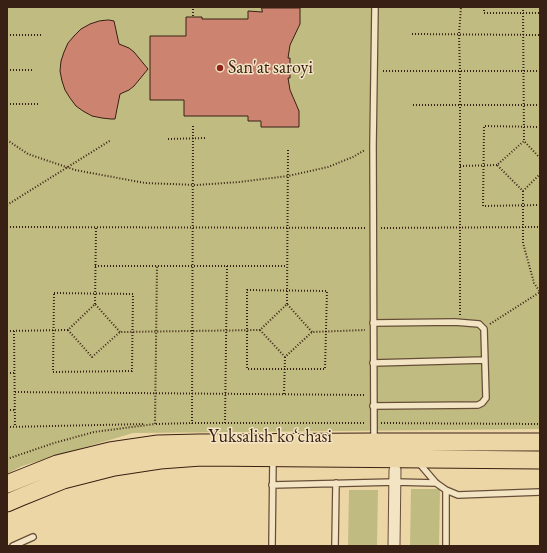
<!DOCTYPE html>
<html>
<head>
<meta charset="utf-8">
<style>
	body { margin:0 }
	#map { position:relative; width:547px; height:553px; overflow:hidden; background:#edd6a5; font-family:"EB Garamond",serif }
	canvas { display:block }
	.frame { position:absolute; inset:0; border:8px solid #392014; pointer-events:none }
</style>
</head>
<body>
<div id="map">
<canvas width="547" height="553"></canvas>
<div class="frame"></div>
</div>
<script>
const ctx = document.querySelector('canvas').getContext('2d');
ctx.lineJoin = 'round';
function paint(path, color) { ctx.fillStyle = color; ctx.fill(path, 'evenodd'); }
function stroke(path, color, width, dash) { ctx.strokeStyle = color; ctx.lineWidth = width; ctx.lineCap = dash ? 'butt' : 'round'; ctx.setLineDash(dash || []); ctx.stroke(path); }
function drawText(font, color, halo, rows, align = 'center') {
  ctx.font = font + ' "EB Garamond",serif'; ctx.lineWidth = 3; ctx.setLineDash([]); ctx.textBaseline = 'middle'; ctx.strokeStyle = halo; ctx.fillStyle = color; for (const [text, x, y, turn = 0] of rows) {
    ctx.save(); ctx.translate(x, y); ctx.rotate((+turn || 0) * Math.PI / 180); ctx.textAlign = isNaN(turn) ? turn : align; if (halo) ctx.strokeText(text, 0, 0); ctx.fillText(text, 0, 0); ctx.restore();
  }
}
paint(new Path2D(`
	M7,7H540V429L133,433L22,466L7,474Z
	M411,489H440L439,546H410Z
	M349,490H378L377,546H348Z`), '#c0bb81');
const building = new Path2D(`
	M262,8H300V24L290,45L288,58H290V78H288L290,90L299,111V127H261V121H248V116H184V100H150V36H186V17H202V19H248V11L262,12Z
	M109,20L114,21L119,44L129,48L134,52L148,69L134,86L129,90L120,94L115,119H111L102,118L92,116L83,111L76,106L70,98L65,90L62,81L60,71L61,61L64,52L68,43L74,36L81,29L90,24L99,21Z`);
paint(building, '#cc8470');
stroke(building, '#392014', 1);
const lane = new Path2D(`
	M373,323L455,322L479,324L484,329L486,398L482,403L478,405L373,406
	M373,363L485,360
	M374,439L373,145L375,7
	M419,463L436,483L446,490L458,495L540,492
	M272,485L395,482L436,483
	M446,490V546
	M13,546L33,537
	M272,546L273,459
	M335,546L336,483`);
const street = new Path2D(`
	M394,546L395,470`);
const primary = new Path2D(`
	M7,484L57,464L110,451L158,444L199,443L374,442H540
	M7,503L21,497L63,480L114,467L160,460L201,457L540,460`);
stroke(lane, '#664e38', 8);
stroke(street, '#664e38', 13);
stroke(primary, '#392014', 19);
stroke(new Path2D(`
	M484,7V13H540
	M523,7L524,141
	M193,16V7
	M412,34L540,35
	M7,35H42
	M7,70H34
	M383,71H540
	M7,104H40
	M413,105H540
	M193,126L192,423H365
	M540,127L484,126L483,206L540,205
	M168,139L205,138
	M7,140L28,154L75,170L145,183L197,185L239,182L288,176L328,167L353,157L365,150
	M540,158L524,141L497,165L523,191L540,174
	M460,166L497,165
	M523,191V243L534,283L540,292
	M7,205L111,140
	M7,227L365,228
	M381,228L540,227
	M95,266H287
	M247,290L327,291L325,369H247Z
	M54,293L133,294L132,371L53,372Z
	M95,304L96,227
	M287,304L288,149
	M460,315V71L459,34L461,7
	M490,324L540,292
	M7,331L68,330
	M14,331L15,427
	M120,332L95,304L68,330L92,357L120,332L260,330
	M312,332L287,304L260,330L285,357L312,332L365,330
	M7,373H14
	M15,392L365,395
	M284,394L285,357
	M7,410H15
	M225,423L227,266
	M381,423L540,424
	M156,424L192,423
	M7,427L145,424
	M7,459L54,443L94,432L155,424L157,266`), '#392014', 2, [1, 2]);
stroke(lane, '#f3e4c4', 5.5);
stroke(street, '#f3e4c4', 11);
stroke(primary, '#edd6a5', 17);
for (const [x, y, r, color] of [
	[220,68,4,"#8f2418"]
]) { const dot = new Path2D(); dot.arc(x, y, r, 0, 2 * Math.PI); ctx.fillStyle = color; ctx.fill(dot); stroke(dot, '#f3e4c4', 1.5); }
drawText('18px', '#392014', '#f3e4c4', [
	["San'at saroyi",228,68]
], 'left');
drawText('18px', '#392014', '#f3e4c4', [
	["Yuksalish koʻchasi",270,437]
]);
</script>
</body>
</html>
